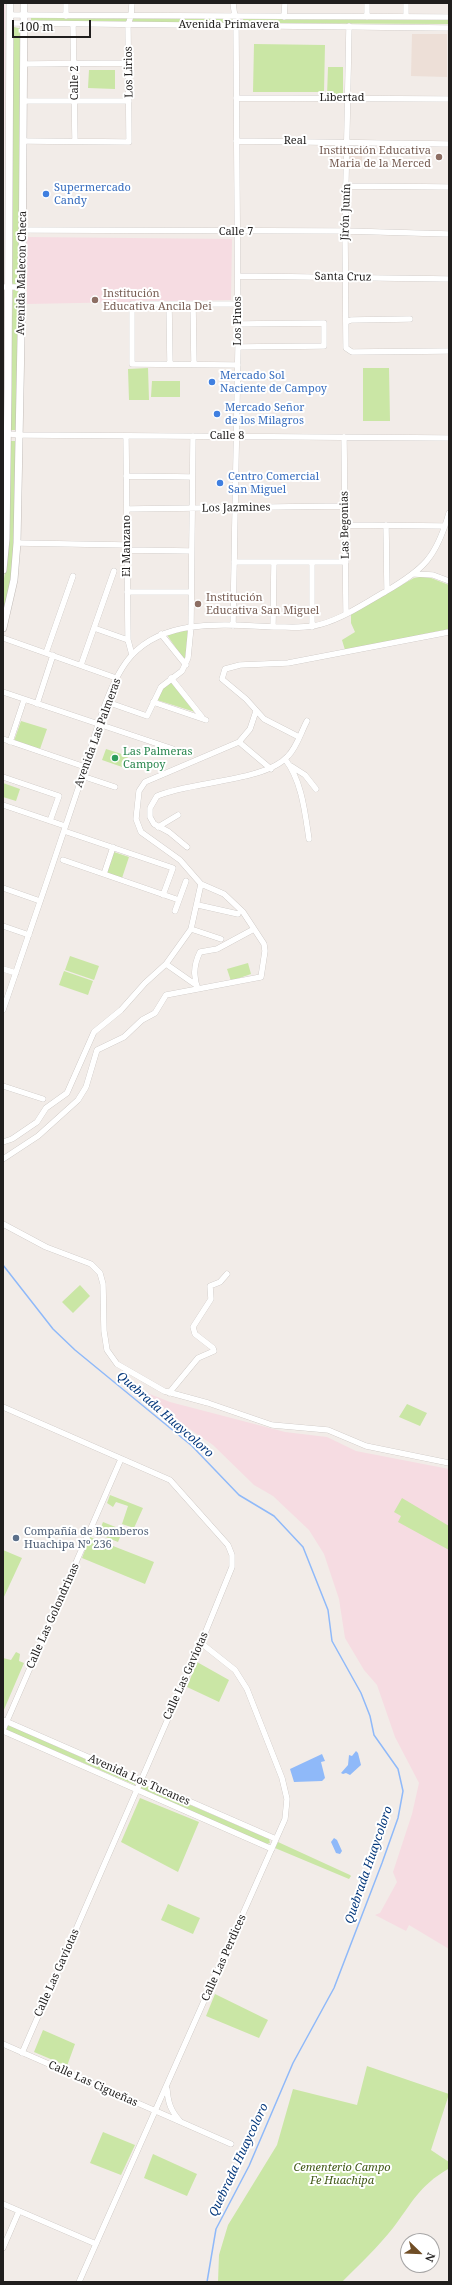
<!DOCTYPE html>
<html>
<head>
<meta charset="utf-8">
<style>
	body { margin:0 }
	#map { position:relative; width:452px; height:2285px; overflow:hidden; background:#f2ece8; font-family:"Noto Serif",serif }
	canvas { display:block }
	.frame { position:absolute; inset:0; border:4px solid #201e1d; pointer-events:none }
	.north { position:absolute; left:400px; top:2233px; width:40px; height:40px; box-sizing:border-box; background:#fff; border:1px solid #a6a5a5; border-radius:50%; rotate:113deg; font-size:11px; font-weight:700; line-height:16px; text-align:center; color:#201e1d }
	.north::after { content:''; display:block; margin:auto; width:14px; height:18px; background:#704e26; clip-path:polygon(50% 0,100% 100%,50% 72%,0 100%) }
	.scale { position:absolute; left:12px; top:20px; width:79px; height:18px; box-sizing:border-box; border:2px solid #201e1d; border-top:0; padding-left:5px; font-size:12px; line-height:14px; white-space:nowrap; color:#201e1d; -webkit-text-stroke:3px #fff; paint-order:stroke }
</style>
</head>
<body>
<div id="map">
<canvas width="452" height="2285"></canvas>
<div class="frame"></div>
<div class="north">N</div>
<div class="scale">100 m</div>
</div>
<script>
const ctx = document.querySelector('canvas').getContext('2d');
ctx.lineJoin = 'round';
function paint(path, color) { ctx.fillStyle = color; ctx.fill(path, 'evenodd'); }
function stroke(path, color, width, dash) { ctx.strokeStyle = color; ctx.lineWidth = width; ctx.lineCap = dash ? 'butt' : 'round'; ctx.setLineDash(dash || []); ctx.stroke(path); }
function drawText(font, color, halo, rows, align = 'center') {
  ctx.font = font + ' "Noto Serif",serif'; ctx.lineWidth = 4; ctx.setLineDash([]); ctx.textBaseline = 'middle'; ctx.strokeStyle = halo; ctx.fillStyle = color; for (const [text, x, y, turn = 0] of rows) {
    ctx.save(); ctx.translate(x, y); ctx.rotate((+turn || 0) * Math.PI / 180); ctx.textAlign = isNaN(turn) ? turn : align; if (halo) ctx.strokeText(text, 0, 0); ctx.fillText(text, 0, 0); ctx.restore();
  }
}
paint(new Path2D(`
	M412,34H447V77L411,76Z
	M350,146H362V164H350Z`), '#eddfd7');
paint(new Path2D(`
	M3,3H5L3,386Z
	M27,237L232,239L231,300L27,304Z
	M147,1393L170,1402L285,1432L327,1437L356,1451L449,1469V1949L409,1925L406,1931L375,1915L380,1913L397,1882L393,1872L412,1814L419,1783L395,1737L377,1685L364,1670L345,1638L339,1599L324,1554L309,1530L273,1496L254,1485L213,1445L178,1421Z`), '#f6dce2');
paint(new Path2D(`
	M31,18L234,19V23L31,22Z
	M243,19L449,20V24L244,23Z
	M14,27L22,29L19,282L17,284H13L11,280L12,31Z
	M254,44L325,45L324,92H253Z
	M328,67H343V96H327Z
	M89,70H115V89L88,88Z
	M13,290H18L20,293L17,430H11L8,428Z
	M148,368L149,400H129L128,369Z
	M363,368H389L390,421H363Z
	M152,381H180V397H151Z
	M9,441H17L13,572L3,620V585L7,559Z
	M426,576L449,585V629L345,650L342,640L355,632L351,623V613L414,578Z
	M188,630L185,661L167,635Z
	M171,682L195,712L157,700L163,688Z
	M21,721L47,729L40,749L14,741Z
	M106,749L128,756L125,768L102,760Z
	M3,783L20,789L16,801L3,797Z
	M114,852L129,857L122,878L107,873Z
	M70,956L99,966L94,980L65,970Z
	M248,963L251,974L231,981L227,969Z
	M64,971L93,981L88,995L59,985Z
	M80,1285L90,1296L73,1313L62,1302Z
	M407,1404L427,1413L420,1426L399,1417Z
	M110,1495L143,1508L134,1528L122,1524L128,1506L116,1502L113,1507L107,1503Z
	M402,1498L449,1526V1550L398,1522L401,1516L394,1512Z
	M103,1522L123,1530L118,1542L98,1534Z
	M90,1537L154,1562L145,1584L82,1558Z
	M3,1550L22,1558L3,1599Z
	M16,1652L20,1654L19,1661L24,1663L3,1712V1658L11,1660Z
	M197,1662L229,1680L219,1702L187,1687Z
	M8,1725L135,1781V1785L6,1730Z
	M142,1784L269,1839L270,1843L267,1844L140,1789Z
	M140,1798L199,1822L178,1872L121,1842Z
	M278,1842L350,1875L351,1876L349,1879L275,1848Z
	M168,1904L200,1918L193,1934L161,1920Z
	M215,1994L268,2020L259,2038L206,2016Z
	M43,2030L75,2044L67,2066L34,2052Z
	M367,2066L449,2094L431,2150L449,2162L448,2169C419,2186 412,2203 393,2228C378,2247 359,2265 342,2282H218L219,2255L228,2225L277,2145L293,2089L357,2105Z
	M103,2132L135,2145L121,2175L90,2163Z
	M153,2154L197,2174L187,2196L144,2178Z`), '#cae6a5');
paint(new Path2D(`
	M356,1751L358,1753L361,1765L350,1775L346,1773L343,1774L341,1773L348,1765L349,1755L352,1756Z
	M322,1754L325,1761L321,1762L325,1778L322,1781L294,1782L290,1769Z
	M334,1838L337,1840L342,1851L340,1854L336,1853L331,1842Z`), '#8fb9f9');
stroke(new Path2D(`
	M3,1265L53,1329L75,1350L192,1446L239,1495L274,1516L303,1547L328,1610L332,1641L361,1693L370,1716L374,1735L398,1769L403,1791L398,1818L382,1863L334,1988L293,2063L249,2166L216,2229L207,2282`), '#8fb9f9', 1.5);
const minor = new Path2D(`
	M367,3V17
	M10,15L449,17
	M66,16V3
	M284,17L285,3
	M406,17V3
	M10,23L449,28
	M73,24L75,141
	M349,26L345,231L346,348L352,352L449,351
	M24,64L129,63
	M236,98L449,99
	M23,101H129
	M23,141L129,142L128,25L131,16L132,3
	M236,141L449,144
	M347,186L449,187
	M22,230L345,231L449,234
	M238,276L449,279
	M3,287H22
	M169,304L170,364
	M193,304L194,364
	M346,322L351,320L410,319
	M238,324L324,323V346L238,347
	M238,365L132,364V304H238
	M3,429L10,434L20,435L449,438
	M126,436L128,640L132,655
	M344,437L346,613
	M126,476L192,477
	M127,509L345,506
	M346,525L445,526
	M386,525L387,590
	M17,543L127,545
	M127,550L191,551
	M234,562H346
	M312,562V627
	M415,574L433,575L449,581
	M127,592H191
	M233,626L238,347L236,25L233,3
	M273,626L274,562
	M94,628L128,640
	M161,634L186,665
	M3,638L116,678
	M46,653L73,576
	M81,665L114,571
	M171,678L202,717
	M3,692L173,749L175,752
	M107,702L147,716L161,687L182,671L188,658L191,627L193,436
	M153,702L206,720
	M37,704L53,655
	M299,737L264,719L246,699L222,679L225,669L240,665L288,663L449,632
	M3,739L85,767
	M10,742L24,700
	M239,742L271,769
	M285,759C302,781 305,813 309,839
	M291,766L305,775L316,789
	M82,776L115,787
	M3,777L59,796L50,821
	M3,805L65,826
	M158,827L178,815
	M64,831L173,868L163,895
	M187,847L169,832L154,824L150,817V808L157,796C191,781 265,782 288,756C297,747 301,732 307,721
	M63,860L179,900
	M104,874L113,847
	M3,888L40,901
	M198,905L238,914
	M175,911L186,881
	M3,926L29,935
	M191,929L221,939
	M166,964L196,985
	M3,969L16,973
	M198,989C193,977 194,964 200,952L217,949L254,929
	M3,1010C30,932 56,855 82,777C94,741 107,682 132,655C167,617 228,625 276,627C288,627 301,628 313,626C338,622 363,604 385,592C424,569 436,558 449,513
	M3,1086L43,1099
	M3,1142L12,1139L37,1122L46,1108L67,1093L94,1032L121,1010L145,983L166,964L191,929L201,884
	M3,1159L38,1136L78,1100L86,1087L97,1050L124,1037L142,1020L155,1013L166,995L261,977L265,951L264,944L243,912L224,894L201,884L180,860L141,832L136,819L139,791L145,782L239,742L250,729L256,711
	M3,1224L46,1247L91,1264L100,1273L103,1284L104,1331L107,1350L117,1364L164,1391L208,1403L272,1425L328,1430L366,1446L449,1463
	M169,1393L198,1358L214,1351L213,1348L195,1334L193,1327L211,1299L210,1286L220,1282L227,1274
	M3,1407L170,1480L228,1545L232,1555V1567L201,1643L22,2053
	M3,1720L276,1839
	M3,1730L121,1459
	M3,1731L272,1849
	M3,2044L231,2144
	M167,2089C168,2103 171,2111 180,2121
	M3,2204L96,2244
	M3,2248L19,2211
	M79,2282L285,1819L287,1799L282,1778L247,1689L235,1670L201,1643`);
const major = new Path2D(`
	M3,570L6,539L8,388L10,3
	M3,628L14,580L17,543L22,287L24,3`);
stroke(minor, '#c2bcb8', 6);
stroke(major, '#c2bcb8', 8);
stroke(minor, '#fff', 5.5);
stroke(major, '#fff', 7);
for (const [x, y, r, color] of [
	[439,157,4,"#8d6e63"],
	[46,194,4,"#3f7fe0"],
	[95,300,4,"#8d6e63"],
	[212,382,4,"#3f7fe0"],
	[217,414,4,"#3f7fe0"],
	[220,483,4,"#3f7fe0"],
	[198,604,4,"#8d6e63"],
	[115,758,4,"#2e9e5b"],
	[16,1538,4,"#5c6f8a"]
]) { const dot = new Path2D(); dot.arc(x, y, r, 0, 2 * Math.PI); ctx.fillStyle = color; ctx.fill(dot); stroke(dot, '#fff', 1.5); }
drawText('11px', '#201e1d', '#fff', [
	["Avenida Primavera",229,25],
	["Los Lirios",129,72,-91],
	["Calle 2",75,83,-90],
	["Libertad",342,98],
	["Real",295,141],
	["Jirón Junín",346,212,-88],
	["Calle 7",236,232],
	["Avenida Malecon Checa",22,273,-89],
	["Santa Cruz",343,277,1],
	["Los Pinos",238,321,-90],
	["Calle 8",227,436],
	["Los Jazmines",236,508,-1],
	["Las Begonias",345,525,-91],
	["El Manzano",127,546,-90],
	["Avenida Las Palmeras",98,733,-70],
	["Calle Las Golondrinas",53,1616,-66],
	["Calle Las Gaviotas",186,1676,-66],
	["Avenida Los Tucanes",139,1780,24],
	["Calle Las Perdices",224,1958,-66],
	["Calle Las Gaviotas",57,1973,-66],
	["Calle Las Cigueñas",93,2084,24]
]);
drawText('11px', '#785e54', '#fff', [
	["Institución Educativa",431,151,"right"],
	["Maria de la Merced",431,164,"right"],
	["Institución",103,294],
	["Educativa Ancila Dei",103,307],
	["Institución",206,598],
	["Educativa San Miguel",206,611]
], 'left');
drawText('11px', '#366cbe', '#fff', [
	["Supermercado",54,188],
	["Candy",54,201],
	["Mercado Sol",220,376],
	["Naciente de Campoy",220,389],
	["Mercado Señor",225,408],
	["de los Milagros",225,421],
	["Centro Comercial",228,477],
	["San Miguel",228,490]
], 'left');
drawText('11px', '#27864d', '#fff', [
	["Las Palmeras",123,752],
	["Campoy",123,765]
], 'left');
drawText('11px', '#4e5e75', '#fff', [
	["Compañía de Bomberos",24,1532],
	["Huachipa Nº 236",24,1545]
], 'left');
drawText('italic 11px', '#3f5715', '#fff', [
	["Cementerio Campo",342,2168],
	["Fe Huachipa",342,2181]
]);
drawText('italic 12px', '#05387c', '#fff', [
	["Quebrada Huaycoloro",165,1415,41],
	["Quebrada Huaycoloro",369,1865,-71],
	["Quebrada Huaycoloro",239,2160,-65]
]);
</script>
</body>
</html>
